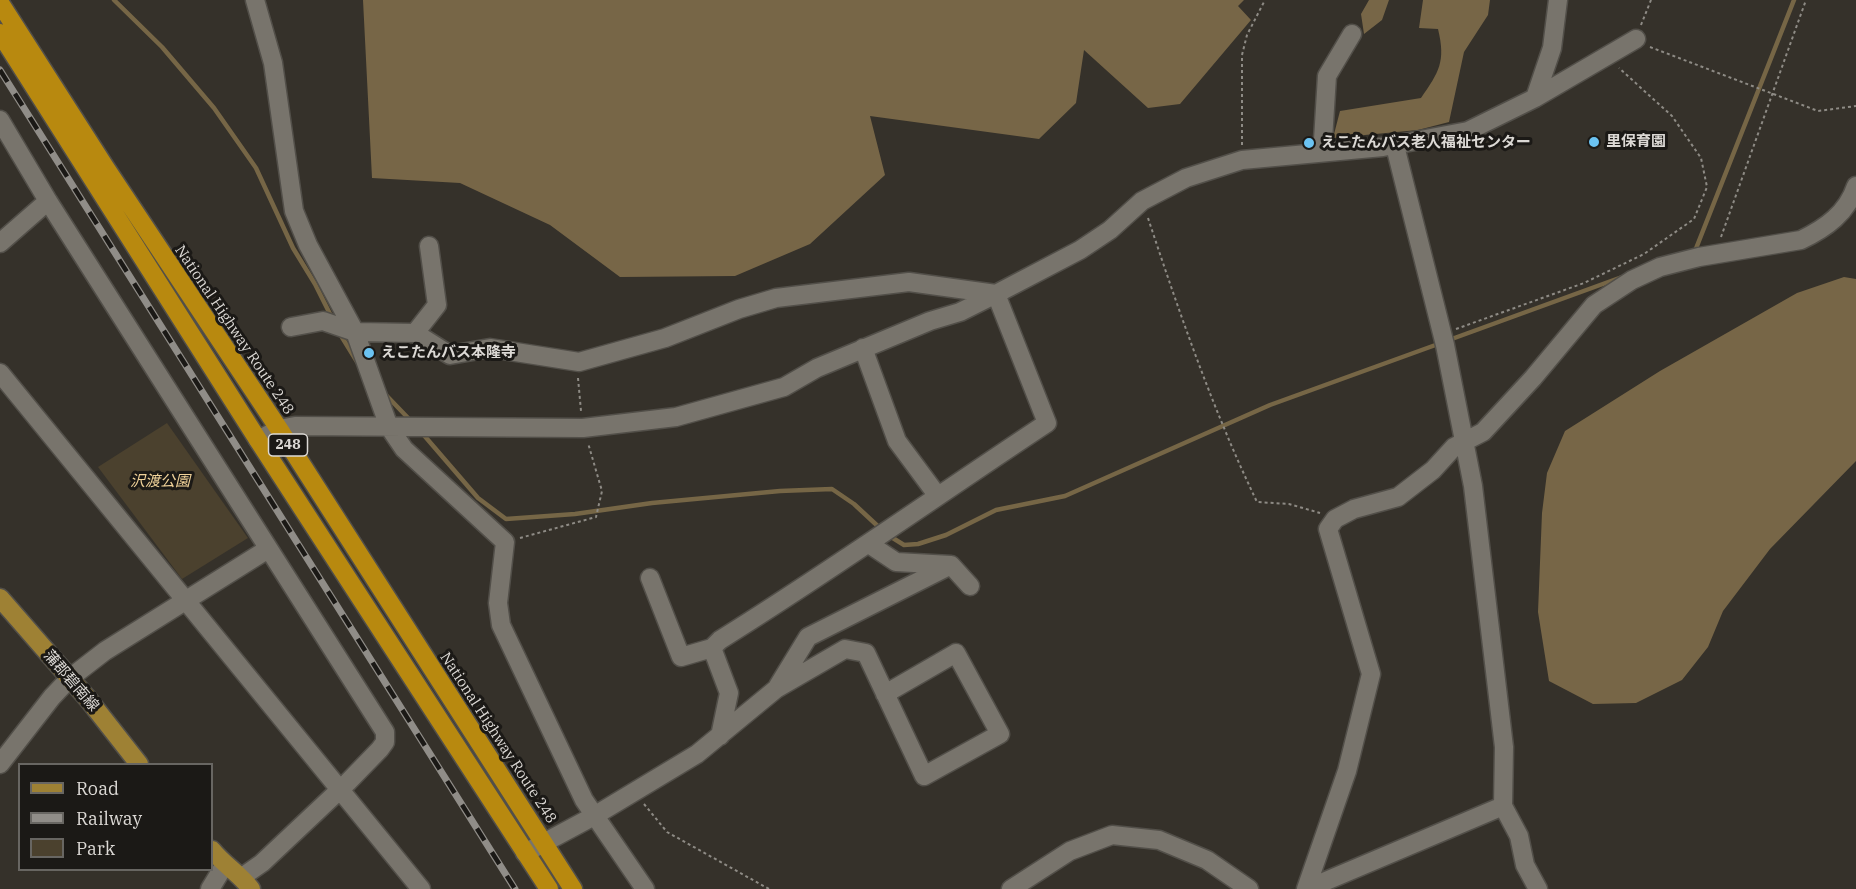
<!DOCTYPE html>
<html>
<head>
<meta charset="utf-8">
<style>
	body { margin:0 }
	#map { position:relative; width:1856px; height:889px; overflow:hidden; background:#35312a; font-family:"IBM Plex Serif",serif }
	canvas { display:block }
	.legend { position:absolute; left:18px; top:763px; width:195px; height:108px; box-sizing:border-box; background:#1b1916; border:2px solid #686662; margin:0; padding:8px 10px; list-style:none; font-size:18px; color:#dcd9d5 }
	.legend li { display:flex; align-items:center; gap:12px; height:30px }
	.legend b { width:30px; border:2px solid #686662 }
</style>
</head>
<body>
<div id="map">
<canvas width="1856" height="889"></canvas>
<ul class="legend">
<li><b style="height:8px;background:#9e8134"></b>Road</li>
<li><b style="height:8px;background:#908d88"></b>Railway</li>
<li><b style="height:16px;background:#4b412e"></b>Park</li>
</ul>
</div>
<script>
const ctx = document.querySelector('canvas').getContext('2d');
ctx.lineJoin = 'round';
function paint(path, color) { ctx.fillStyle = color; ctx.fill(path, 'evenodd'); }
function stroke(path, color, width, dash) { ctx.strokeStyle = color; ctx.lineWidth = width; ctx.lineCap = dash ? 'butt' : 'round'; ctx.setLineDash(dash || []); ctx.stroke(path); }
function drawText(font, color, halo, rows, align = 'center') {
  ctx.font = font + ' "IBM Plex Serif","Noto Sans JP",serif'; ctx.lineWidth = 6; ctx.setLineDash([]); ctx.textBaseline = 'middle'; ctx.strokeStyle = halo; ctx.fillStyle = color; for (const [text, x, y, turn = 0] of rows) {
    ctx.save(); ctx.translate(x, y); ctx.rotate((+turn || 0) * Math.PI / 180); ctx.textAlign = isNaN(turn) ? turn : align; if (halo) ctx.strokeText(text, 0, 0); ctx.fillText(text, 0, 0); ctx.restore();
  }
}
paint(new Path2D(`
	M167,423L248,538L182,579L98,467Z`), '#4b412e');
paint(new Path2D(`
	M363,0H1244L1238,6L1251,20L1180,104L1148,108L1084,50L1076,103L1039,139L870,116L885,175L810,244L735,276L620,277L550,225L460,183L372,178Z
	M1369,0H1389L1382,20L1364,34L1361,14Z
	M1423,0H1490L1488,15L1464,52L1449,122L1418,130L1333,138L1340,111L1421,98C1439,72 1446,62 1438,29L1419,28Z
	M1844,277L1856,279V461L1770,549L1723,611L1708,647L1682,680L1636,703L1593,704L1549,681L1538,612L1542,513L1547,473L1565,431L1660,371L1797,293Z`), '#776647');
stroke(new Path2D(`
	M114,0L162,47L214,108L256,168L293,248L315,284L332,318
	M1691,252L1695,251L1794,0
	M340,334L359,365
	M1449,340L1622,277
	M385,394L410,420
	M422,433L478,498L506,519L575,514L652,503L780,491L832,489L854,504L882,530
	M888,535L904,545L918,544L946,535L996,510L1065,496L1270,405L1441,343`), '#766646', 4.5);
const minor = new Path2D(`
	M255,0L273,63L294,211L308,245L355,332L389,427L404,449L505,542L498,603L501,625L584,800L645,889
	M1535,98L1552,48L1558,0
	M0,120L48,201L385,732V742L380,749L348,782L262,863L242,877
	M1395,146L1445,345L1473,486L1504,747L1503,806L1519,836L1525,865L1538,889
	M1316,151L1323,140L1327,76L1352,34
	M0,243L48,201
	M291,327L323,321L355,332L415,333L450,355L490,348L579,362L665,338L739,309L776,298L909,282L996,294
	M415,333L437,305L429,246
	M863,348L897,441L937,495
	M0,373L421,889
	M258,440L279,429L295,426L583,428L676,417L784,387L817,368L930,321L960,312L996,294L1080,250L1110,230L1142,201L1186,178L1242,160L1383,147L1468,131L1535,98L1636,39
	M869,544L896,562L951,565L970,586
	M650,578L681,657L712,648
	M778,686L808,637L951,565
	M720,736L729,693L712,648L720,640C831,571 938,495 1047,423L996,294
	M0,764L52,697L70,678L105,651L268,549
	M525,853L594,816L697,754L776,689L845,649L866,653L924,776L1000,734L956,653L885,694
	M210,889L224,866
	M1011,889L1070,851L1112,835L1159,840L1207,860L1249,889
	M1306,889L1347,771L1371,674L1328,529L1335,519L1354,509L1398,497L1433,470L1454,447L1483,432L1533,378L1594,305L1632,280L1660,267L1699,257L1801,240C1826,228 1847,213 1856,186
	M1307,889L1503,806`);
const major = new Path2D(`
	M0,598L88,699L139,764
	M212,850C224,865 240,874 251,889`);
const highway = new Path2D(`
	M0,3L105,167L279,429L573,889
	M0,33L258,440L549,889`);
stroke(minor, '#524f49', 21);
stroke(major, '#524f49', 21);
stroke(highway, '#524f49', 21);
stroke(new Path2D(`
	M1641,25L1651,0
	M1650,47L1818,111L1856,106
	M1242,145V55L1247,35L1265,0
	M1148,218C1180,315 1213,410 1257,502L1289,504L1320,513
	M1721,237L1806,0
	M1456,329L1584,283L1644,254L1694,219L1707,187L1701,158L1672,116L1619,68
	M578,378L581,411
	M520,538L596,517L602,491L588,443
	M644,804L667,832L769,889`), '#8e8b85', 2, [3, 3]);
stroke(minor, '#78746c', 18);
stroke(major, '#9e8134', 18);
stroke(highway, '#b8890f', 18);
const rail = new Path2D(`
	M0,70L515,889`);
stroke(rail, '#908d88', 7);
stroke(rail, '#1b1916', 4.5, [14]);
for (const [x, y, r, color] of [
	[1594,142,6,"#6bc3f2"],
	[1309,143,6,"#6bc3f2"],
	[369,353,6,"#6bc3f2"]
]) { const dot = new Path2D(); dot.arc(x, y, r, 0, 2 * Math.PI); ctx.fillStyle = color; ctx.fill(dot); stroke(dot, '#1b1916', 2); }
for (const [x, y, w] of [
	[288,445,39]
]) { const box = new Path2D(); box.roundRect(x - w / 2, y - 11, w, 22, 4.5); ctx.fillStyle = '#1b1916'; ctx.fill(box); stroke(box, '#dcd9d5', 1.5); }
drawText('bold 14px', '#dcd9d5', null, [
	["248",288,445]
]);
drawText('bold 15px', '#dcd9d5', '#1b1916', [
	["里保育園",1606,142],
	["えこたんバス老人福祉センター",1321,143],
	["えこたんバス本隆寺",381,353]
], 'left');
drawText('15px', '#dcd9d5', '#1b1916', [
	["National Highway Route 248",234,330,56],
	["蒲郡碧南線",71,681,49],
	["National Highway Route 248",498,738,57]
]);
drawText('italic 15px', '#f0d299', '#1b1916', [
	["沢渡公園",160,482]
]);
</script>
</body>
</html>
